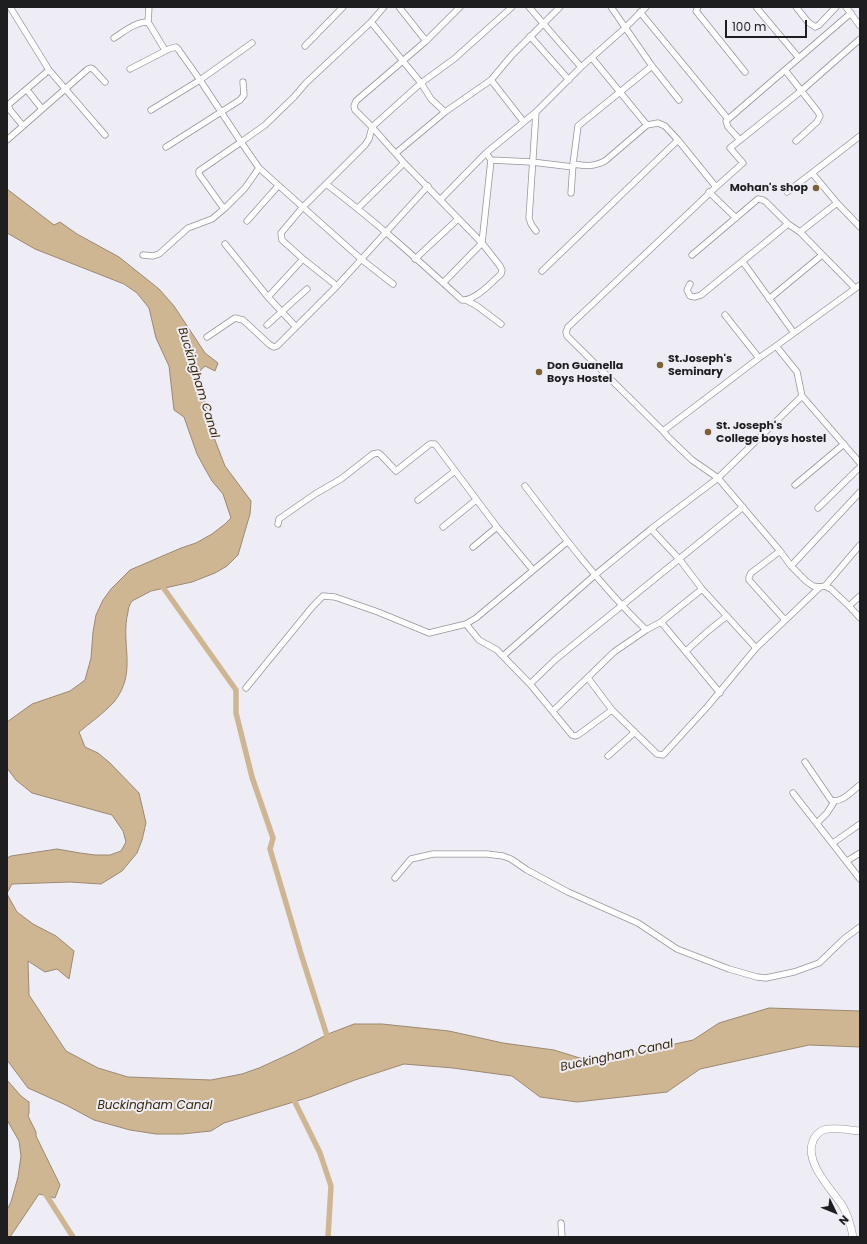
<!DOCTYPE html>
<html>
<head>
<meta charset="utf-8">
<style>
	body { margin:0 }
	#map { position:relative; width:867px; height:1244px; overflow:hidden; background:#eeedf5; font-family:Poppins,sans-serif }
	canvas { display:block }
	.frame { position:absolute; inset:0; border:8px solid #1e1e21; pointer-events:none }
	.north { position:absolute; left:815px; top:1192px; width:40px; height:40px; -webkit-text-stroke:3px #eeedf5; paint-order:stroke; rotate:133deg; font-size:11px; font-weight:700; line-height:16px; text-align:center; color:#1e1e21 }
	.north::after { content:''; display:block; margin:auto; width:14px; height:18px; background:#1e1e21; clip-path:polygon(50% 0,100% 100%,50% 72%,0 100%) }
	.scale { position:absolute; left:725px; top:20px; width:82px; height:18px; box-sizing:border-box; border:2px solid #1e1e21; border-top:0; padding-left:5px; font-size:12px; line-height:14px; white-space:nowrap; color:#1e1e21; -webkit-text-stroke:3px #eeedf5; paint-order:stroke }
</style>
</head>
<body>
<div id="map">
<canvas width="867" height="1244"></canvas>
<div class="frame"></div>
<div class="north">N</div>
<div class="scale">100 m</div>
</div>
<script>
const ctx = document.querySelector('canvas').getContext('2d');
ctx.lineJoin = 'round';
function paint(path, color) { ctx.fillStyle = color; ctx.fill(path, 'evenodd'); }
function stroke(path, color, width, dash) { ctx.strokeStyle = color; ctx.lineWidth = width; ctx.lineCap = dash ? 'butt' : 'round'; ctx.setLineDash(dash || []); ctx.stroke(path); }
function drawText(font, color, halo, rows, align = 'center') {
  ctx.font = font + ' Poppins,sans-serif'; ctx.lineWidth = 4; ctx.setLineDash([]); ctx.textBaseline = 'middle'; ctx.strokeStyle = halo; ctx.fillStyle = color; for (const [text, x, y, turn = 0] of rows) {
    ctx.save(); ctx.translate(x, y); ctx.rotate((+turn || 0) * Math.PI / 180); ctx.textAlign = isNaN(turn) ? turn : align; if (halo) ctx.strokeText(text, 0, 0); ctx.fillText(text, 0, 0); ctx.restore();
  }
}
const water = new Path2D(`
	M7,189L54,225L60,222L77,234L119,257L159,289L174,306L205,353L218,363L215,371L205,366L197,374L211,423L213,435L225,466L251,501L250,514L238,555L227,566L215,573L192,582L151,591L132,601C130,604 128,608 128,612C120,644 138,672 114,702C104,713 90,723 79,732L85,747L98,753L110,763L139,793L146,823L142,840L137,853L122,871L101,884L70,882L12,884L7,893V858L11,856L57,849L80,853L95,855H110L121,851L126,842L123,831L112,815L32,793L16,780L7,768V722L32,704L70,691L85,680L91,658L93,632L96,615L103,600L111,589L130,570L181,548L196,543L212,534L225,524L231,518L223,494L212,481L204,467L197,454L184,417L174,410L169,366L156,338L149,308L137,293L124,284L35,249L7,233Z
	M7,894L17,912L33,924L56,936L74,951L69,979L57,969L45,972L28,961L29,995L66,1051L98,1068L128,1077L211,1080L242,1074L259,1068L294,1052L328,1034L354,1024H382L449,1031L503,1043L554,1050L583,1059L629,1054L693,1040L719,1023L769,1008L860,1011V1047L809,1045L700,1069L667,1092L577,1102L540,1097L512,1076L453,1068L404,1064L355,1080L310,1097L224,1123L211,1131L182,1134H156L130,1130L94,1120L66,1105L28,1088L7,1060Z
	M7,1080L21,1096L29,1102V1113L28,1116L36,1132V1136L60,1185L55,1198L39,1194L10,1237H7V1210L11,1202L18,1177L21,1156L19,1141L7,1120Z`);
paint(water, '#cfb693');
stroke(water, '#9a8871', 1);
stroke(new Path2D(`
	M160,583L236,690V713L252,777L273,838L270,849L302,957L329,1042
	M292,1096L320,1153L331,1186L328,1237
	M43,1190L73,1237`), '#cfb693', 5.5);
const minor = new Path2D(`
	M10,7L49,70L105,135
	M384,7L371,22L306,83L294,97L265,125L241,142L259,168L361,259L393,284
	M399,7L426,41
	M529,7L581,67
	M611,7L652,66L679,100
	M698,7L696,11L745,72
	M756,7L799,58
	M796,7L808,22L815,27L819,25L836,7
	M846,7L860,26
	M640,12L728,119
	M148,22L149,7
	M371,22L421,83L431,99L445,112
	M530,36L569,80
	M114,38C125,31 135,22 148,22L165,50
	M305,46L343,7
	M592,58L647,125
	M130,69L169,49L176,47L178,49L200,80L252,43
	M491,80L523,121
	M27,90L42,109
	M151,110L200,80L241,142L199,171V174L224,209
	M536,112L529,218L531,224L536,231
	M23,126L10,110L8,105L49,70
	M860,136L812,173L837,203L860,227
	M7,140L88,69L91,68L94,70L105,82
	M740,140L801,91L860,39
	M796,141L817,122L820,116L818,112L785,70L851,13
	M166,147L240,100L244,95L243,82
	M396,153L445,112L491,80L512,55L560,7
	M491,160L532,162L573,167
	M573,164C587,166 592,167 605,161L647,125L658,123L665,126L678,140L716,187L568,327L566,332L567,336L663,431L759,358L776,346L860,285
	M326,184C374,220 418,260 462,300C475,301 492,282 501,274L502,270L500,266L482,243L404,163L372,127L355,110L354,106L356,101L426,41L460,7
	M716,187L743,163L730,148L740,140L728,127L726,121L785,70
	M709,192L736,218
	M787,192L812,173
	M571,193L573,164L578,126L652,66
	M441,199L486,153L536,112L581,67L625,28L646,7
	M837,203L800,232L855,288
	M358,208L404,163
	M247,221L278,186
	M225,244L268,297L303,259L337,286
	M143,255L153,256L159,254L188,228L212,219L224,209L245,188L259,168
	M692,255L758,199L763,200L766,202L788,224L800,232
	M303,259L282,240L281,233L302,208L365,145L369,139L372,127L421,83L454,59L512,7
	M415,259L458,219
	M743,262L794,333
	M542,271L678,140
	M443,283L482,243L491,160L486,153
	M690,284L687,290L690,296L695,297L701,295L788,224
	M268,297L296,327
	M769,299L822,255
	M466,300L477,306L501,324
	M725,315L759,358
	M267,325L307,289
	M207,337L235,318L243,320L270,345L274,347L277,346L337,286L428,186
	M776,346L797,372L802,396L860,463
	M663,431L668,437L692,460L718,478L780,551L791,566L806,581L813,586L820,587L825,586L831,589L849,606L860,596
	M795,485L844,444
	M525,486C563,536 601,586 646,630
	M418,500L455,471
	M743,507L556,659L530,684L572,735L575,736L578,735L612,710L657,754L663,755L707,707L756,648L820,587
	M818,508L860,467
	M278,524L279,519L315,494L341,479L373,454L378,453L380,454L396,471L430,444H435L497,527L533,570
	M443,527L476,500
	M651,529L680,560L702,589L756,648
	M473,547L497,527
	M780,551L751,573L749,577V580L785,620
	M791,566L860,492
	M825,586L860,545
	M702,589L661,622L720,693
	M849,606L860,618
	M466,624L479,640L497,650L530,684
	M686,651L708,631L727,616
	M503,656L595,575L651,529L718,478L802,396
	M588,678L612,710
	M246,688L313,606L323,596L335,597L378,612L429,633L466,624L476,618L567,542
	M553,711L614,652L646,630L661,622
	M608,756L635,732
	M805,762L831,800C841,804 852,791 860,785
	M793,793L860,879
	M817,823L827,813L834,802
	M833,843L860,824
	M847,861L860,853
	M395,878L411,859L433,854H487L503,856L511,859L527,870L568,892L638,923L677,949L729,969L757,977L766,978L794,972L819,963L845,938L860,927
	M561,1223L562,1237`);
const tertiary = new Path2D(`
	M853,1237C851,1226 848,1215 842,1205C831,1189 804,1162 813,1141C814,1137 819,1132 823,1130C834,1127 849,1130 860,1131`);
stroke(minor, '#96959c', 7);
stroke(tertiary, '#96959c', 8);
stroke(minor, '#fff', 5.5);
stroke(tertiary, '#fff', 7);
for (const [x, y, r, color] of [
	[816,188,4,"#7d6033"],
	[660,365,4,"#7d6033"],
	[539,372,4,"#7d6033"],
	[708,432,4,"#7d6033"]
]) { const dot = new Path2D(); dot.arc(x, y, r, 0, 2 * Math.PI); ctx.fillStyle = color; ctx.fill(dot); stroke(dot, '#eeedf5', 1.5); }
drawText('bold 11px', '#1e1e21', '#eeedf5', [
	["Mohan's shop",808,188,"right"],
	["St.Joseph's",668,359],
	["Seminary",668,372],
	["Don Guanella",547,366],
	["Boys Hostel",547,379],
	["St. Joseph's",716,426],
	["College boys hostel",716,439]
], 'left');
drawText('italic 12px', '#392708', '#eeedf5', [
	["Buckingham Canal",198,383,73],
	["Buckingham Canal",617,1056,-12],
	["Buckingham Canal",155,1106]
]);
</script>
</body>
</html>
